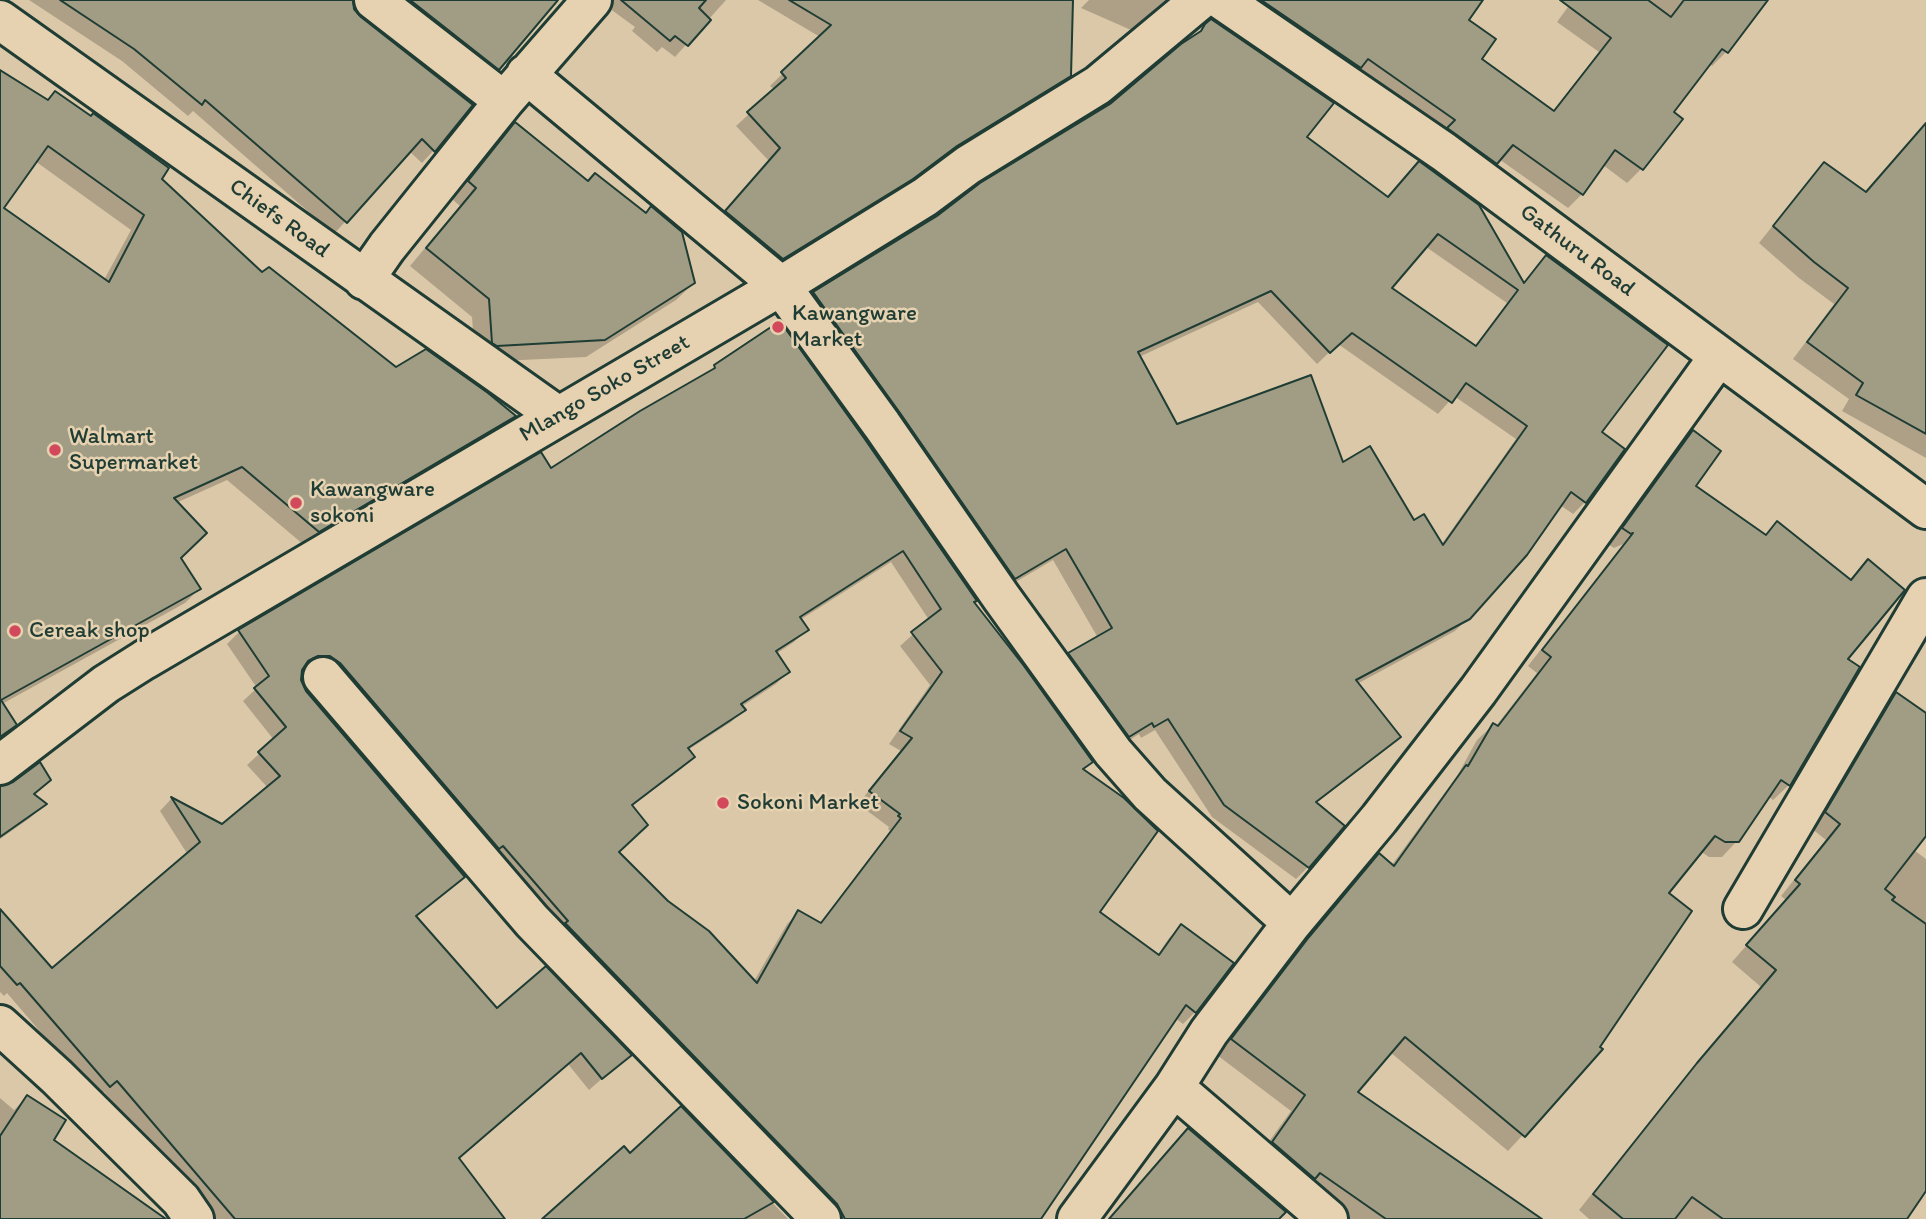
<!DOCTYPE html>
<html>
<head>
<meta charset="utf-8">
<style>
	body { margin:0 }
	canvas { display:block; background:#dac8a8 }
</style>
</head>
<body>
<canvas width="1926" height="1219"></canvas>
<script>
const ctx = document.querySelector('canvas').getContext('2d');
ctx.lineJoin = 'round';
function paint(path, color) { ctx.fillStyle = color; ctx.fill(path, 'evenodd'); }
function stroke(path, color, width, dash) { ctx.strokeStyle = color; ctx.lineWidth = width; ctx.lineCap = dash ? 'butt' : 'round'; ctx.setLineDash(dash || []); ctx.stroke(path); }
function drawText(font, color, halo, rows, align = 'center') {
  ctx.font = font + ' Itim,sans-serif'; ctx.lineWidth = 5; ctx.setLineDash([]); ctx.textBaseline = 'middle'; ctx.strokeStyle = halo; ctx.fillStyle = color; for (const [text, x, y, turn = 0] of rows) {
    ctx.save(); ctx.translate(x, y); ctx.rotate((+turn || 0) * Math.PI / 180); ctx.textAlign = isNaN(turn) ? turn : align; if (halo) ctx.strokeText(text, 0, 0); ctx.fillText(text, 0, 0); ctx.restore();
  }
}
paint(new Path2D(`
	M29,0H351L352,8L434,150L422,163L409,151L334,234L193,111L188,116L122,61Z
	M382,0H555L486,81Z
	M598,0H726L675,57L662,47L657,52L632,31L635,27Z
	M758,0H1072L1069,75L1057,88L942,158L898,191L770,270L714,224L769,161L736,126L775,90L770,86L820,37Z
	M1089,0H1169L1131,30L1081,8Z
	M1272,0H1481L1467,21L1480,60L1552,112L1599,52L1557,22L1573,0H1760L1726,52L1712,66L1709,63L1671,112L1680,119L1641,169L1627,183L1603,165L1582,194L1568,208L1499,159L1482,177L1257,21Z
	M1211,21L1304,138L1387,198L1523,283L1546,257L1599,433L1585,502L1573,514L1560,505L1468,618L1455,631L1357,684L1398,737L1386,749L1315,804L1308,867L1296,879L1212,817L1155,730L1141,738L1139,734L1116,749L1057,666L1069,654L1098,638L1053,560L1002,590L801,306L814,294L938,217L1111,105L1186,44ZM1426,247L1507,303L1474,347L1390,288ZM1258,302L1317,364L1338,344L1438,414L1454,396L1516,439L1441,545L1342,464L1176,427L1139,357Z
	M0,72L159,179L262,274L396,369L513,417L499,430L304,545L227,480L176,503L179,558L199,589L185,603L2,704L14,724L0,739ZM35,161L131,230L104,280L2,208Z
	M516,124L587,183L645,215L694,283L676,300L586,357L479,362L475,360L472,317L410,266L460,206L452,199L498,141Z
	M1926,134V458L1842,411L1849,399L1793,359L1834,304L1799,278L1759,243L1809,180L1824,164L1865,194Z
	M715,367L972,603L1091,762L1082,770L1097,913L1157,956L1169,938L1182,926L1195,1012L1183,1024L1175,1018L1039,1219H827L318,668L306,667L301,670L300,681L305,692L463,877L415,918L497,1011L629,1055L589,1090L568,1064L458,1159L503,1219H213L104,1092L97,1098L7,993L4,996L0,992V912L52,971L188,855L160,811L171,799L222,826L268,788L247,765L274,740L243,701L257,688L227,644L239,632L551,471L707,375ZM891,562L929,620L900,646L930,685L889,744L901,751L858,804L889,827L888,829L890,831L820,924L799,912L787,924L753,983L667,902L617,852L632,806L681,769L693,757L688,750L731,722L743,710L741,707L776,684L788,672L776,654L794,642L806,630L800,620Z
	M1693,433L1694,486L1765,536L1777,523L1850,581L1868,562L1846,660L1789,785L1773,800L1768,796L1737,841L1722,857H1709L1700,851L1667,894L1597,1047L1601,1050L1508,1151L1390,1052L1355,1092L1539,1219H1349L1257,1158L1291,1111L1217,1055L1294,954L1364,871L1379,856L1391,866L1457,776L1477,740L1493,725L1496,726L1537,673L1528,666L1623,544L1614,548L1608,544L1677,448Z
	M1896,695L1926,715V789L1893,834L1926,859V1188L1904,1219H1589L1579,1210L1682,1081L1761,987L1732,962L1786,900L1781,896L1826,840L1811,828L1881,710Z
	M0,788L33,795L44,804L30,818L0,839Z
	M27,1097L51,1140L157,1219H0V1098L14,1110Z
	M681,1108L788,1219H545L630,1156Z`), '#0003');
const building = new Path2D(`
	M60,0H353L354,9L361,17L473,105L435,152L422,139L347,223L205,100L202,105L134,49Z
	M410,0H558L499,70Z
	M621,0H706L699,8L711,20L688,46L675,36L670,41Z
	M789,0H1073L1071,76L957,146L913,179L783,259L725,211L780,148L747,112L786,78L781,72L831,25Z
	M1261,0H1483L1469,20L1496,39L1482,59L1554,111L1611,38L1560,0H1648L1671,17L1684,0H1768L1728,53L1722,49L1674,112L1683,119L1643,170L1615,150L1583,195L1513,145L1497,164L1447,128L1455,120L1368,59L1361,68Z
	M1211,19L1334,103L1307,137L1388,197L1419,161L1479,205L1524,283L1546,255L1668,345L1602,432L1625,449L1586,503L1571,492L1527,555L1470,619L1356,680L1401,737L1316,802L1345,826L1309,868L1224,805L1168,719L1154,727L1152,723L1129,737L1068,653L1112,628L1066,549L1015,579L900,413L813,292L937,216L980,183L1110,104L1181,44L1201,31L1205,24ZM1438,234L1518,290L1476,346L1392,288ZM1271,291L1330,353L1352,333L1452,403L1466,383L1527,426L1443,545L1424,514L1414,520L1370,446L1343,462L1311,375L1177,424L1138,352Z
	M0,70L48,100L55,91L91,116L93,113L169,168L162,179L262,272L269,267L396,367L426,349L488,393L516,416L319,532L242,467L174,498L207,533L181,558L201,589L1,700L17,725L0,737ZM48,146L144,215L109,282L4,208Z
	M515,122L588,181L595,173L646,213L651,206L682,232L695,283L605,340L497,346L492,343L489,299L426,248L476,188L468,181Z
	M1926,123V434L1856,395L1863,383L1807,342L1848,288L1814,262L1773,226L1824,162L1866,192Z
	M780,321L864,438L977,601L974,602L1024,666L1093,762L1083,769L1124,798L1158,831L1100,912L1159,955L1181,924L1234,963L1196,1013L1186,1005L1041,1219H845L837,1204L565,923L568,921L503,846L499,849L340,663L330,656H318L308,661L302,670L301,680L306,691L465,877L416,916L497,1008L546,966L632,1055L602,1079L581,1053L459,1158L505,1219H235L117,1081L110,1087L20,983L17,985L0,966V909L52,968L200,842L171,797L222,824L280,776L258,752L286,727L254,688L269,676L238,630L541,452L551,468L640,411L715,368L714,365ZM903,551L941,609L911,632L942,672L900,731L912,738L869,791L900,814L898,816L901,818L821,923L798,910L757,983L709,931L668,901L619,852L648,825L632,805L695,757L688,748L746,710L741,704L790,672L776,651L809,630L800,617Z
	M1693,430L1721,451L1696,486L1766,535L1777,521L1851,580L1868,559L1905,590L1848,659L1860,667L1790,786L1781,780L1739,842H1725L1715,836L1669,893L1692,911L1600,1047L1603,1049L1525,1137L1405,1037L1358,1092L1542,1219H1386L1320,1173L1315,1179L1272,1142L1305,1095L1231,1039L1309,937L1379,853L1394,866L1466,765L1468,766L1493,723L1498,726L1551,657L1542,650L1633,533L1631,534L1622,528Z
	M1896,692L1926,713V836L1885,889L1895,897L1892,900L1926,924V1191L1907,1219H1723L1692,1197L1675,1219H1623L1593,1194L1697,1063L1776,970L1746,945L1800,884L1795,880L1840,824L1825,812Z
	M40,762L51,780L34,794L47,804L0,837V786L13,782Z
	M27,1095L66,1120L54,1140L166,1219H0V1136Z
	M681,1106L774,1202L744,1219H542L624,1146L630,1153Z
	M1188,1128L1286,1212L1279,1219H1109Z`);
paint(building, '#a09d84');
stroke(building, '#1f3d34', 2);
const minor = new Path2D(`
	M374,0L504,101
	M1222,0L1444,152L1926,509
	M0,20L558,416
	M526,74L781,286L882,425L1001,597L1113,752L1150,794L1292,923L1209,1032L1174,1087L1077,1219
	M364,280L387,247L504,101L592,0
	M323,677L532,921L821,1219
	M0,765L106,684L144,660L781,286L925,197L968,165L1098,85L1200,0
	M1743,909L1926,598
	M1292,923L1379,819L1478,691L1719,356
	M0,1025L57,1077L181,1200L194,1219
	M1174,1087L1328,1219`);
stroke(minor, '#1f3d34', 44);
stroke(minor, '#e6d1b0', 38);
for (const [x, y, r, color] of [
	[778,327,7,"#d1495b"],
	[55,450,7,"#d1495b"],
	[296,503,7,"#d1495b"],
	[15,631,7,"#d1495b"],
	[723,803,7,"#d1495b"]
]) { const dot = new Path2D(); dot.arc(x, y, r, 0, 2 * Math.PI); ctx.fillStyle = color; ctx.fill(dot); stroke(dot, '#e6d1b0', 2.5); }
drawText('23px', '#1f3d34', '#e6d1b0', [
	["Chiefs Road",279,219,36],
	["Gathuru Road",1577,251,37],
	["Mlango Soko Street",605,389,-30]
]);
drawText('23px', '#1f3d34', '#e6d1b0', [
	["Kawangware",792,314],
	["Market",792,340],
	["Walmart",69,437],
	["Supermarket",69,463],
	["Kawangware",310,490],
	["sokoni",310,516],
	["Cereak shop",29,631],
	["Sokoni Market",737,803]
], 'left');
</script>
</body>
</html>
